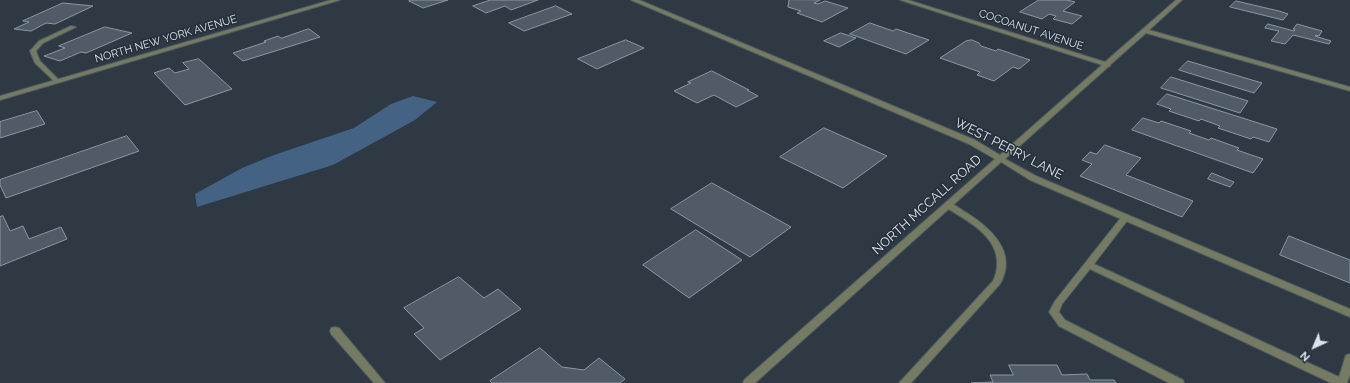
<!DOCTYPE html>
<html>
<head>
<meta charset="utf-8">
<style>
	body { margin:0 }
	#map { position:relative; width:1350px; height:383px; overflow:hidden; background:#2e3944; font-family:Raleway,sans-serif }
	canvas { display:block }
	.north { position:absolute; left:1294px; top:327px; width:40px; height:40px; -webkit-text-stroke:3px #242f39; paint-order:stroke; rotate:224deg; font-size:11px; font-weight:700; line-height:16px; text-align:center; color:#dde3eb }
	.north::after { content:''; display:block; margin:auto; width:14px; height:18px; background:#dde3eb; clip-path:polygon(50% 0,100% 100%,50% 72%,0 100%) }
</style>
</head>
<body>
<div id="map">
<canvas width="1350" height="383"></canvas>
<div class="north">N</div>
</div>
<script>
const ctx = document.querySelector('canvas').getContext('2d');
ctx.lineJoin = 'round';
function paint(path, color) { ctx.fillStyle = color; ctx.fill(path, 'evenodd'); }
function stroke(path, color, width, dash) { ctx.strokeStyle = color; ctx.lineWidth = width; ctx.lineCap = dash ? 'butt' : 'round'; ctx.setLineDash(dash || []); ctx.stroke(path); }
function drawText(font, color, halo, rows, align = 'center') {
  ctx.font = font + ' Raleway,sans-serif'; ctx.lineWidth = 3; ctx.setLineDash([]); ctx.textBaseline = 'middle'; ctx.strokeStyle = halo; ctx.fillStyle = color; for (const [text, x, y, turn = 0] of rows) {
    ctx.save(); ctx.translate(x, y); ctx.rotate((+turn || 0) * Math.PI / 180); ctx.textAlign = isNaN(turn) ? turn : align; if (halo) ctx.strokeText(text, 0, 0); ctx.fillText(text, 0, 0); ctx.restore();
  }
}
paint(new Path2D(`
	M413,96L437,102L415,120L333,165L197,207L195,194L242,168L274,155L354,128L391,104Z`), '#446384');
const building = new Path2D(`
	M411,0H448L423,8L409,1Z
	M491,0H538L511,10L505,6L486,13L473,6Z
	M820,0L814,3L818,4L825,1L848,8L822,22L797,13L801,11L788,7L789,0Z
	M1039,0H1067L1075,2L1063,11L1082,16L1072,24L1053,19L1056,16L1049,14L1042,19L1020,12Z
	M1236,1L1279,11L1288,14L1283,20L1230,7Z
	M63,3L93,6L55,24L46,23L31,31L14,29L29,22L23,21Z
	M556,6L572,14L524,31L509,23Z
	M870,23L893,31L896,29L929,40L906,54L850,34Z
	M1268,24L1294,31L1295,29H1293L1297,24L1322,31L1319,36L1316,35L1315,36L1331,41L1329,44L1293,35L1285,44L1271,41L1279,31L1265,28Z
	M105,27L132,33L86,53L81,52L60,61L44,56L65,48L59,46Z
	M309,29L320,37L243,61L233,53L266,42L264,41L278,36L281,38Z
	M841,33L856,38L839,47L824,41Z
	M626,40L644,48L597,69L578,59Z
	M972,40L979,43L981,46L996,51L998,49L1030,60L1019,69L1013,67L994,81L977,75L980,72L940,58L966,41Z
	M199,59L232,89L185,105L154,73L169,68L175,73L189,69L183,63Z
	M1188,61L1262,83L1254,93L1179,70Z
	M712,71L749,90H747L758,96L736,107L714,95L697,103L674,91L691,83L688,82Z
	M1171,77L1248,101L1240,113L1161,88Z
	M1167,94L1277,129L1269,142L1253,137L1251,139L1218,128L1220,126L1201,119L1199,121L1169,111L1171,109L1157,104Z
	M37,111L45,124L0,138V122Z
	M1143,118L1159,123L1161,121L1191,131L1189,133L1209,140L1211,138L1239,148L1237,150L1263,159L1253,173L1132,130Z
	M824,128L887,156L843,188L780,157Z
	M127,136L139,151L6,198L0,185V180Z
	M1105,145L1141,158L1126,175L1193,201L1182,217L1080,176L1092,164L1082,160L1090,152L1096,154Z
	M1212,173L1234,182L1230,187L1208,179Z
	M712,183L791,227L750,257L671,209Z
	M3,216L10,231L23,226L29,239L61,227L67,239L0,266V217Z
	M696,230L742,260L689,298L643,265Z
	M1289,236L1350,260V283L1280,255Z
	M459,277L484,298L498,289L521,309L440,360L414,334L424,328L404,308Z
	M540,348L562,367L584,370L599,358L625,379L620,383H492L490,381Z
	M1009,365H1057L1062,375L1087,374L1090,380H1114L1116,383H971L993,382L990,375H1013Z`);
paint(building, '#505b67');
stroke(building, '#8b97a5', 1);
const lane = new Path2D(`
	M71,26L76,27L43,43L36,51L40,61L60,81L57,83L55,82L35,63L30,51L39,41Z
	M948,202C955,204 961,210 967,213C992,229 1018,253 1000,284L911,383H899L993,281C995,276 997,271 997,265C999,236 966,220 945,207L944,205Z
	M1126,214L1130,217L1094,264L1339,377L1345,358L1346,355L1350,354V375L1347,383H1331L1090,269L1062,304L1059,312L1065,320L1183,380L1184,383H1169L1059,326L1049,312L1055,301L1123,215Z
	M335,327L339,328L385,383H374L331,334L330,331L331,328Z`);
const street = new Path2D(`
	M331,0H340L0,100V96Z
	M631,0H639L975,140L1000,155L1102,65L900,0H908L1105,62L1176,0H1182L1149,30L1350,87V91L1146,33L1111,64L1110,66L1108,67L1005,159L1036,176L1350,309V317L1030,180L1001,162L755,383H743L744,380L995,159L969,144Z`);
stroke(lane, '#4e5862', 2);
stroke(street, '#4e5862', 2);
paint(lane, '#747b62');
paint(street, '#747b62');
drawText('11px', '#dde3eb', '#242f39', [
	["COCOANUT AVENUE",1031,30,18],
	["NORTH NEW YORK AVENUE",166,39,-16]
]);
drawText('13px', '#dde3eb', '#242f39', [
	["WEST PERRY LANE",1009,149,27],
	["NORTH MCCALL ROAD",927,205,-42]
]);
</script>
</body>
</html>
